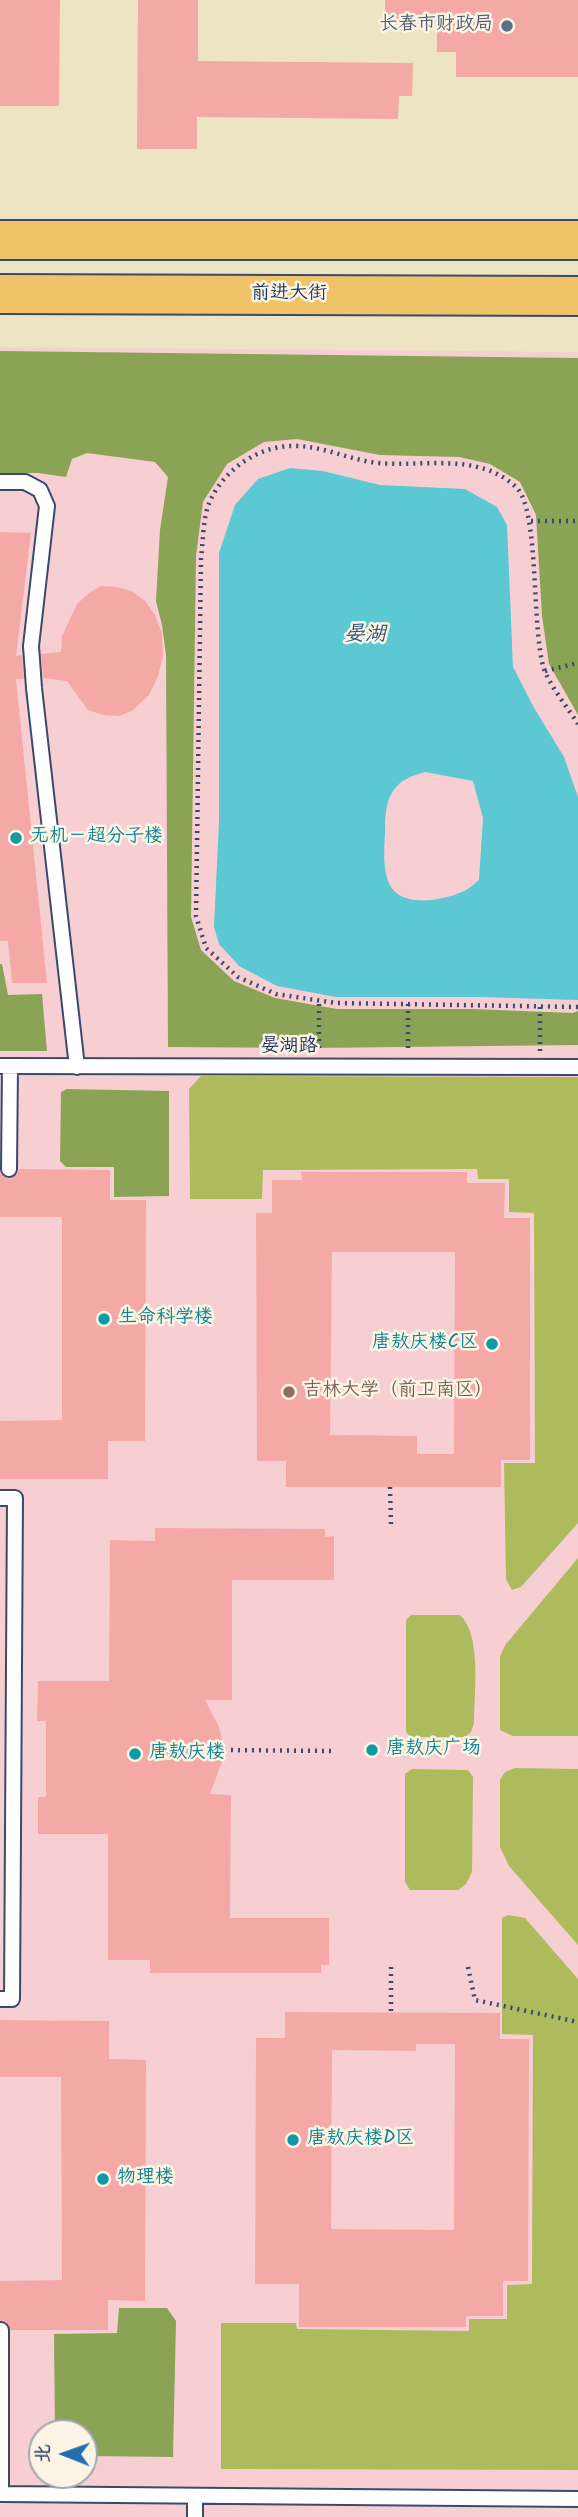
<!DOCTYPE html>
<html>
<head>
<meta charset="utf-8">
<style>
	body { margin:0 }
	#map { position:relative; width:578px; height:2517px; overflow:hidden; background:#ece4c3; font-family:Kalam,"LXGW WenKai TC",sans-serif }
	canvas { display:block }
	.north { position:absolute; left:28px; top:2419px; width:70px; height:70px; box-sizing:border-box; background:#fcf5e5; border:2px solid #a2a6af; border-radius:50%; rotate:271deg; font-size:19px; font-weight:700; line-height:28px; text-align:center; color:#1b2f5e }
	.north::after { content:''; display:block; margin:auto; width:24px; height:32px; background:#1f6fb2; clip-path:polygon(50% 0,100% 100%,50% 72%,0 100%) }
</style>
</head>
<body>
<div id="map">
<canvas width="578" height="2517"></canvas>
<div class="north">北</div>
</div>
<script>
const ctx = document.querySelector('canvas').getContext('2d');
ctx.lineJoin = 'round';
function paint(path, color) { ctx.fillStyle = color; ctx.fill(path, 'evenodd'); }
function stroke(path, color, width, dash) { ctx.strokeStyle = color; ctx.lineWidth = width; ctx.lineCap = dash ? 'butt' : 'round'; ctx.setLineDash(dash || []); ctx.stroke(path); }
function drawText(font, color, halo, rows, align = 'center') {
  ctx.font = font + ' Kalam,"LXGW WenKai TC",sans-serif'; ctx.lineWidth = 5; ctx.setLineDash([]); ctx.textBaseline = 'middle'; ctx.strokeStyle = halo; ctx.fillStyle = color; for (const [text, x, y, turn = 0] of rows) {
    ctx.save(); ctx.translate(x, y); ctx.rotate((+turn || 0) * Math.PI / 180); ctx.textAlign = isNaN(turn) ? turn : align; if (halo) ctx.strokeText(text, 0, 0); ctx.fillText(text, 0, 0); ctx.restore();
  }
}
paint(new Path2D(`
	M0,347L578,352V2517H0ZM42,2433H84V2475H42Z`), '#f7cfd3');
paint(new Path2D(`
	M201,1076L578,1077V1523L521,1587L512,1590L506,1579L504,1463H535L534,1213L509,1212V1179H478L477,1169L263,1170L262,1199H190L189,1089Z
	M578,1558V1736H513L500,1730V1656L506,1644Z
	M411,1615H460C482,1635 474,1694 474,1723L471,1732L465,1737H411L406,1732V1620Z
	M515,1768L578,1769V1945L509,1866L500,1847V1780L505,1772Z
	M412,1769L468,1770L473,1777L472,1872L466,1884L458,1890H410L405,1882V1774Z
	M508,1915L525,1918L578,1979V2470L221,2469V2323H296L297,2329L469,2331V2319H507V2285L532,2284L533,2035L502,2034V1918Z`), '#aebb5d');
paint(new Path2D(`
	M0,351L578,358V715L549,664L542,616L536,515L520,482L490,464L459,457L380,455L297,439L264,442L227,464L203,502L196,556L191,917L201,950L234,981L275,998L337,1009H472L573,1013L578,1011V1045L312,1048L168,1047L166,655L162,625L156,601L160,530L168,477L155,462L87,453L72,459L66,477L38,473H0Z
	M0,964H2L8,995L42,994L47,1051H0Z
	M67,1089L169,1091V1196L114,1197V1167H66L60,1161L61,1092Z
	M119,2308H167L176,2321L173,2457L84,2456V2433H55L54,2334L117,2333Z`), '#8aa354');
paint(new Path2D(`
	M290,468L323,471L380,485L465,489L497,507L507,525L513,667L533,706L564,757L578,797V1000L479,997H336L277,986L239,966L219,944L214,927L219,821V553L235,505L258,479ZM425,772L473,781L483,818L479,880C474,884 468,890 462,892C441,901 398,909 388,881C383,866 384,849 385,833C385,819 385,803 393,791C401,779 412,776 425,772Z`), '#5cc8d3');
paint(new Path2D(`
	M0,0H60L59,106H0Z
	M138,0H198V61L413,63L412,96H399L398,119L197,117V149H137Z
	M385,0H578V77H456V52H437V22H385Z
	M0,532L31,533L16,656L22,655L24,679H16L47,983H12L8,941H0Z
	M102,586L117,587L132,591L145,601L155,615L162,633L163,655L158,676L149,695L133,710L120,716L103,715L88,710L67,681L43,678L41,654L61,652L62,636L77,604L90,592Z
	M19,1169L110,1170V1200H146L145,1441H108V1479H0V1421L62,1420V1217H0V1172L4,1177L10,1179L17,1174Z
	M301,1172H467V1183H505L504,1218H530V1460H501V1487H286V1461H257L256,1213H272V1180H302ZM332,1252H455L454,1454H417V1436L330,1435Z
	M155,1528L325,1529V1537L334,1536V1580H232V1700H205L219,1727L224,1748L223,1759L210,1794L231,1795L230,1918H329V1965H321V1973H150V1960H108V1834H38V1797H46V1721H37L38,1681H109L110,1540L155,1541Z
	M285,2012L500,2013V2039H529L528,2281H503V2316H466V2327H299V2284H255L256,2038H285ZM416,2044H455L454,2230L331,2229L332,2050L416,2051Z
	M0,2020L109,2021V2059L146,2060L145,2301L108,2300V2330H11L6,2322L0,2321V2281L62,2280L61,2077H0Z`), '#f5a9a6');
const lane = new Path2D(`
	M0,482H25L40,490L47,506L31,646L34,688L77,1067
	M0,1066L578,1067
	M9,1169L10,1066
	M0,1498H15L12,1999H0
	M0,2494L578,2499
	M1,2494V2330
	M195,2517V2496`);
const primary = new Path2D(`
	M0,240H578
	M0,294L578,296`);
stroke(lane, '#3a4a6d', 18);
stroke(primary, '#3a4a6d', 42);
stroke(new Path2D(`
	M531,521H578
	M545,671L578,663
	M578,724C568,708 550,686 544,669C531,630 540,509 516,487C478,452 424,467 378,463C350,460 323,446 295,446C258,445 221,471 208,506C203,521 203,542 201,559L196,916L206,948L238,977L276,994L336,1003L578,1007
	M408,1004V1048
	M319,1048V1000
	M540,1051V1006
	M390,1487L391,1525
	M224,1750L332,1751
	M391,1967V2012
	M468,1967L475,2000L578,2022`), '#3a4a6d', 4.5, [2, 5]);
stroke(lane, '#fff', 14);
stroke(primary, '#f1c369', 38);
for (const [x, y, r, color] of [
	[507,26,7,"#5c6f8a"],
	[16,838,7,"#0f9aa8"],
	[104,1319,7,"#0f9aa8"],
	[492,1344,7,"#0f9aa8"],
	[289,1392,7,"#8d6e63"],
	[372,1750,7,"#0f9aa8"],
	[135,1754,7,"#0f9aa8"],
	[293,2140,7,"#0f9aa8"],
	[103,2179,7,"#0f9aa8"]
]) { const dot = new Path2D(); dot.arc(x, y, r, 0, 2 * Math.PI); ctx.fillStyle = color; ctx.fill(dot); stroke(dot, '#fcf5e5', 2.5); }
drawText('19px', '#4e5e75', '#fcf5e5', [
	["长春市财政局",493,26]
], 'right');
drawText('19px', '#1b2f5e', '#fcf5e5', [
	["前进大街",289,295],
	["晏湖路",289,1048]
]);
drawText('19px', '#0d838f', '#fcf5e5', [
	["无机－超分子楼",30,838],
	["生命科学楼",118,1319],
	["唐敖庆楼C区",478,1344,"right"],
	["唐敖庆广场",386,1750],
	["唐敖庆楼",149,1754],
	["唐敖庆楼D区",307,2140],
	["物理楼",117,2179]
], 'left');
drawText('19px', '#785e54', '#fcf5e5', [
	["吉林大学（前卫南区）",303,1392]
], 'left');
drawText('italic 21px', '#2b557b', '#fcf5e5', [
	["晏湖",365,636]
]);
</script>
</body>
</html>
